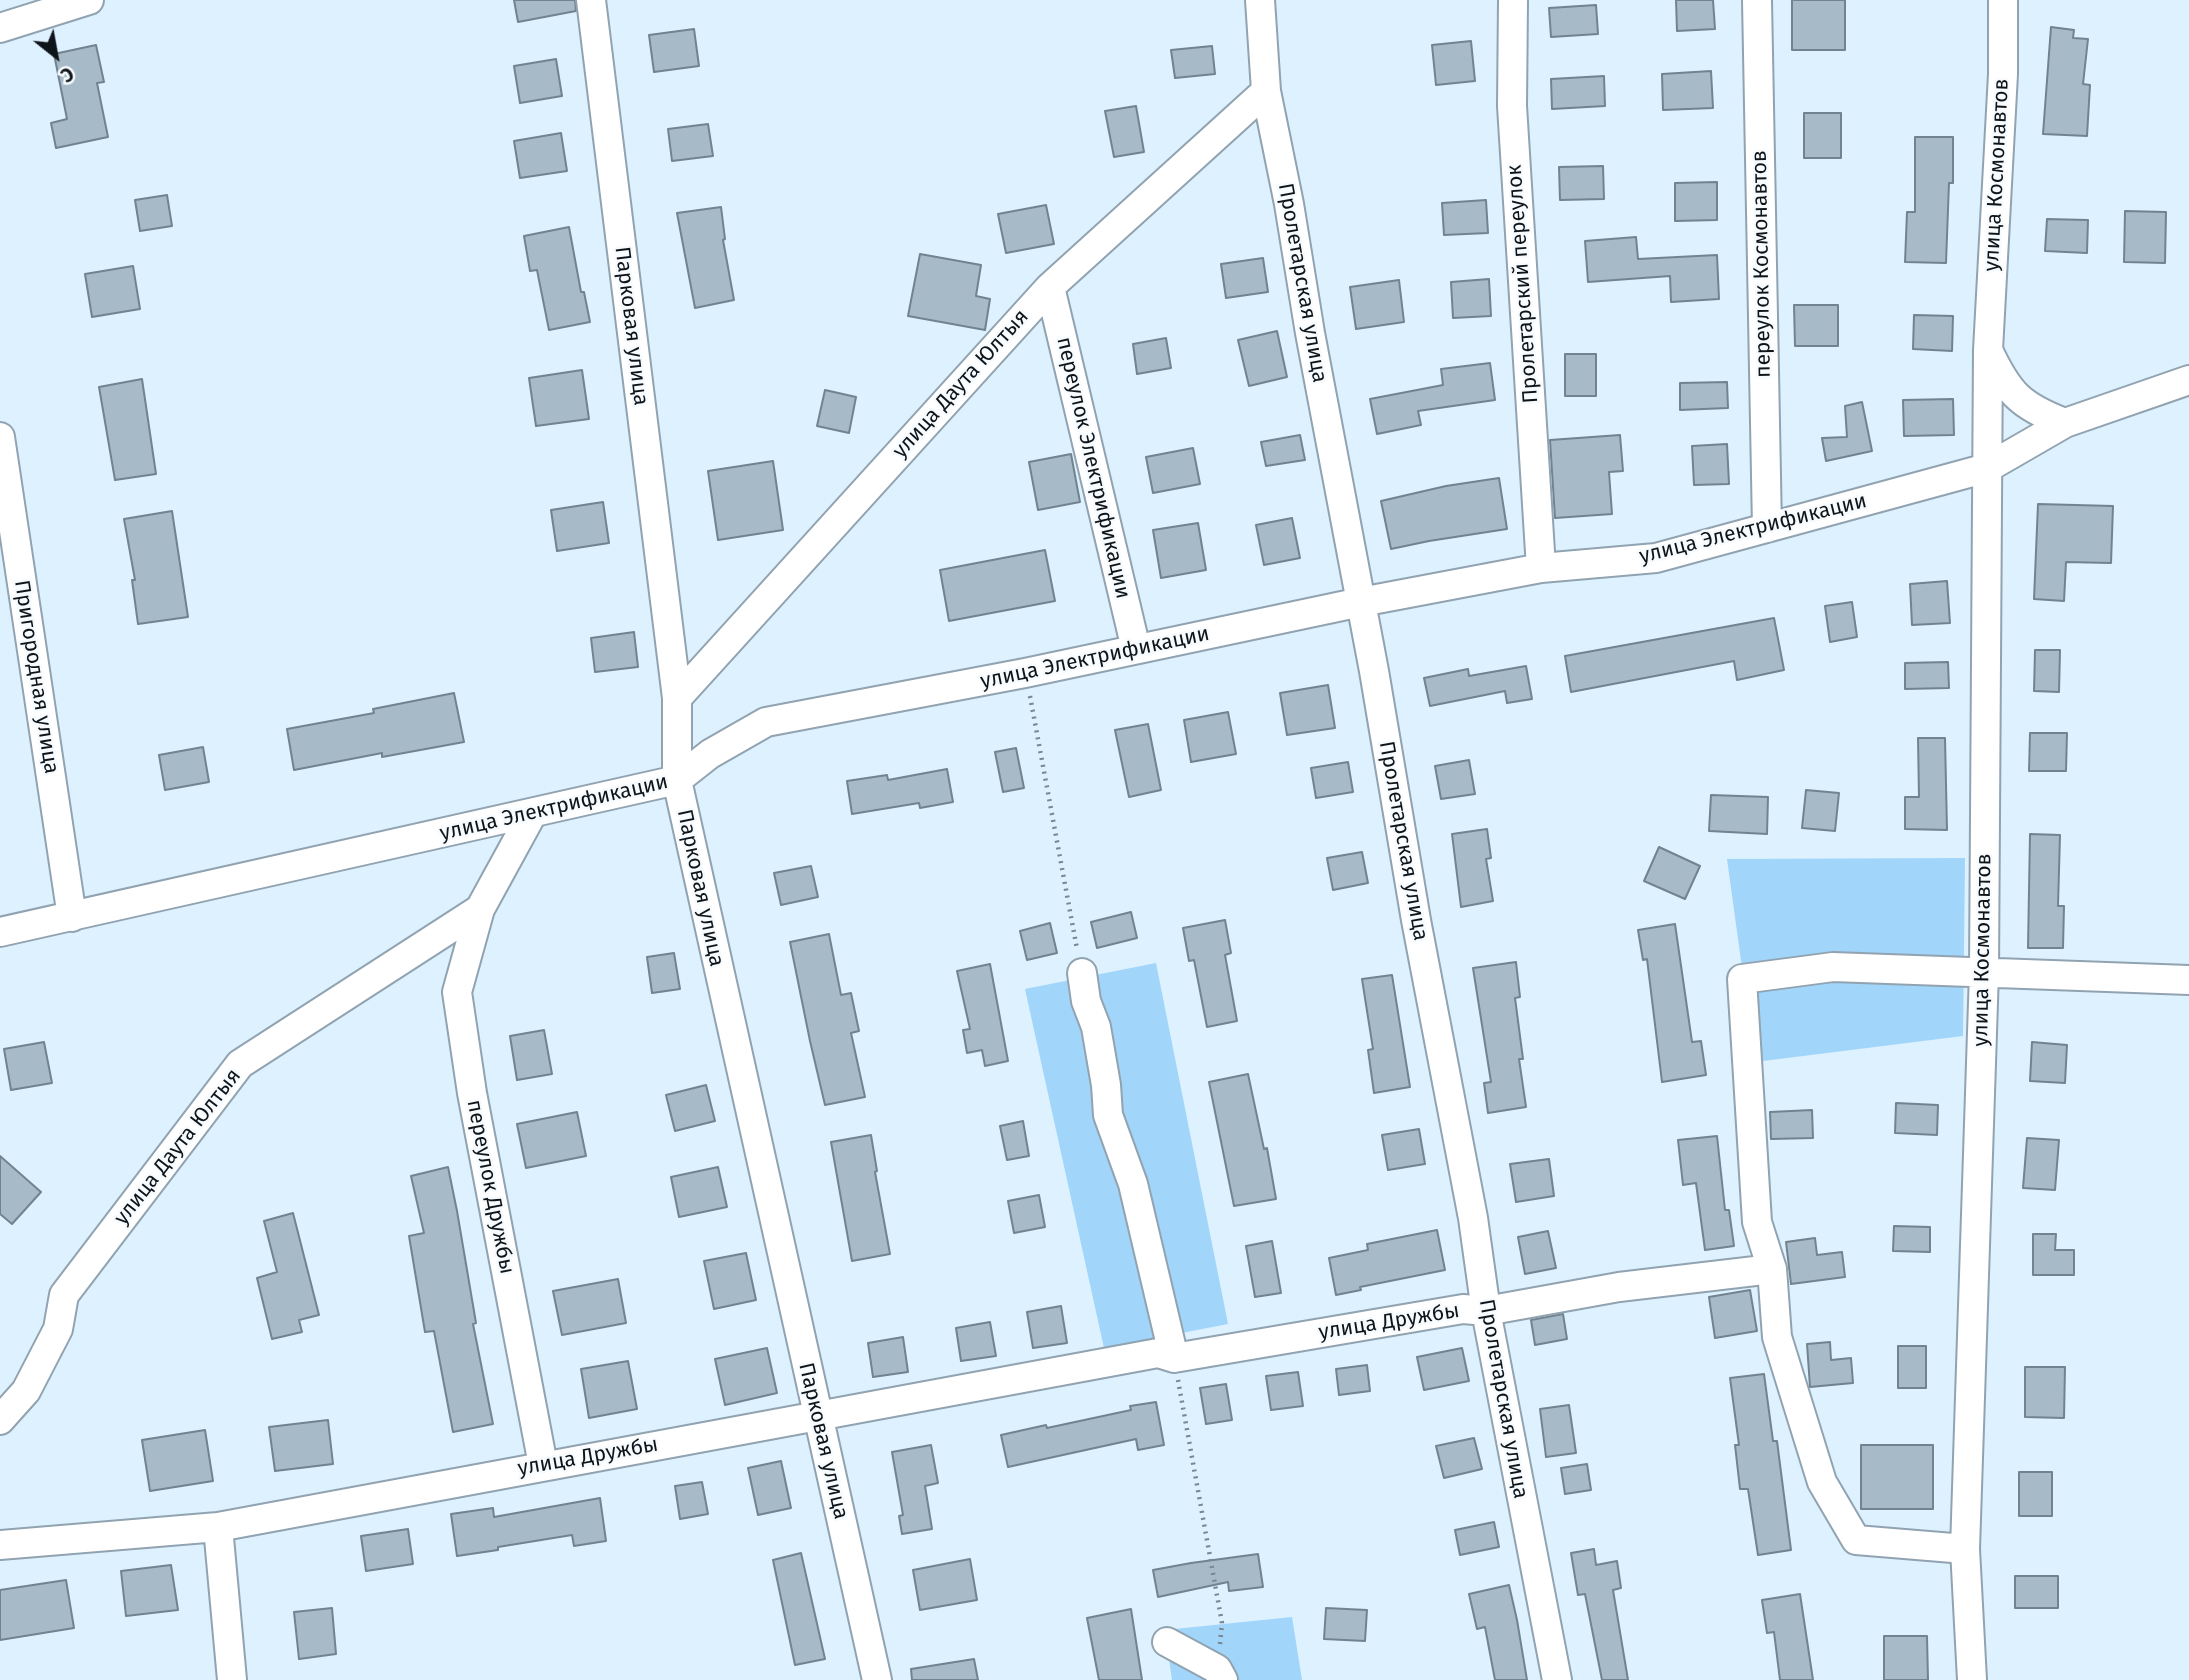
<!DOCTYPE html>
<html>
<head>
<meta charset="utf-8">
<style>
	body { margin:0 }
	#map { position:relative; width:2189px; height:1680px; overflow:hidden; background:#ddf1ff; font-family:"Fira Sans",sans-serif }
	canvas { display:block }
	.north { position:absolute; left:21px; top:21px; width:70px; height:70px; -webkit-text-stroke:5px #f7fbfe; paint-order:stroke; rotate:149deg; font-size:19px; font-weight:700; line-height:28px; text-align:center; color:#0e151a }
	.north::after { content:''; display:block; margin:auto; width:24px; height:32px; background:#0e151a; clip-path:polygon(50% 0,100% 100%,50% 72%,0 100%) }
</style>
</head>
<body>
<div id="map">
<canvas width="2189" height="1680"></canvas>
<div class="north">С</div>
</div>
<script>
const ctx = document.querySelector('canvas').getContext('2d');
ctx.lineJoin = 'round';
function paint(path, color) { ctx.fillStyle = color; ctx.fill(path, 'evenodd'); }
function stroke(path, color, width, dash) { ctx.strokeStyle = color; ctx.lineWidth = width; ctx.lineCap = dash ? 'butt' : 'round'; ctx.setLineDash(dash || []); ctx.stroke(path); }
function drawText(font, color, halo, rows, align = 'center') {
  ctx.font = font + ' "Fira Sans",sans-serif'; ctx.lineWidth = 5; ctx.setLineDash([]); ctx.textBaseline = 'middle'; ctx.strokeStyle = halo; ctx.fillStyle = color; for (const [text, x, y, turn = 0] of rows) {
    ctx.save(); ctx.translate(x, y); ctx.rotate((+turn || 0) * Math.PI / 180); ctx.textAlign = isNaN(turn) ? turn : align; if (halo) ctx.strokeText(text, 0, 0); ctx.fillText(text, 0, 0); ctx.restore();
  }
}
paint(new Path2D(`
	M1965,858L1963,1036L1755,1062L1727,859Z
	M1156,963L1228,1324L1104,1348L1025,989Z
	M1292,1617L1302,1680H1172L1165,1630Z`), '#a1d5fa');
const building = new Path2D(`
	M514,0H575L576,11L518,22Z
	M1676,0H1713L1715,29L1677,31Z
	M1792,0H1845V50H1792Z
	M1596,5L1598,34L1551,37L1549,8Z
	M2051,27L2074,30L2073,38L2088,39L2083,84L2090,85L2087,136L2043,134Z
	M694,29L699,66L654,72L649,35Z
	M1471,41L1475,81L1436,85L1432,45Z
	M96,45L104,82L97,83L108,137L56,148L51,123L67,119L54,54Z
	M1212,46L1215,74L1175,78L1171,50Z
	M556,59L562,96L520,103L514,66Z
	M1711,71L1713,108L1663,110L1662,74Z
	M1604,76L1605,106L1552,109L1551,79Z
	M1136,106L1144,152L1114,157L1105,111Z
	M1804,113H1841V158H1804Z
	M708,124L713,156L672,161L668,129Z
	M561,133L567,171L520,178L514,141Z
	M1915,137H1953V183H1949L1946,263L1905,262L1907,212H1915Z
	M1603,166L1604,199L1560,200L1559,167Z
	M1717,182V220L1675,221V183Z
	M167,195L172,226L140,231L135,200Z
	M1486,200L1488,233L1444,235L1442,203Z
	M1046,205L1054,244L1006,253L998,214Z
	M721,207L725,239L723,240L734,300L695,308L677,213Z
	M2125,211L2166,212L2165,263L2124,262Z
	M2047,219L2088,220L2087,253L2045,251Z
	M569,227L581,292H584L590,322L549,330L537,270L530,271L524,236Z
	M1636,237L1638,259L1717,255L1719,299L1671,302L1670,276L1588,282L1585,241Z
	M920,254L981,265L976,296L990,299L985,330L908,316Z
	M1263,258L1268,292L1226,298L1221,264Z
	M133,266L140,309L92,317L85,274Z
	M1489,279L1491,316L1453,318L1451,282Z
	M1399,280L1404,322L1356,329L1350,287Z
	M1794,305H1838V346H1795Z
	M1914,315L1953,316L1952,351L1913,349Z
	M1277,331L1287,377L1249,386L1238,340Z
	M1166,338L1171,368L1137,374L1133,344Z
	M1565,354H1596V396H1565Z
	M1490,363L1495,400L1418,411L1421,425L1377,434L1370,399L1443,385L1441,369Z
	M582,370L589,419L536,426L529,378Z
	M142,379L156,474L115,480L99,387Z
	M1727,382L1728,408L1680,410V383Z
	M825,390L856,397L849,433L817,426Z
	M1953,399L1954,435L1904,436L1903,400Z
	M1862,402L1872,451L1826,461L1822,438L1847,437L1845,406Z
	M1300,435L1305,460L1266,466L1261,442Z
	M1620,435L1623,471L1609,472L1612,514L1555,518L1550,440Z
	M1727,444L1729,484L1694,485L1692,446Z
	M1193,448L1200,484L1153,493L1146,457Z
	M1071,454L1080,502L1038,510L1029,462Z
	M773,461L783,530L718,540L708,471Z
	M1499,478L1507,529L1429,541L1391,549L1381,501L1446,486Z
	M603,502L609,543L557,551L551,510Z
	M2038,504L2113,506L2111,563L2066,562L2064,601L2034,599Z
	M172,511L188,617L138,624L132,580H135L124,519Z
	M1292,518L1300,558L1264,565L1256,525Z
	M1198,523L1206,570L1161,578L1153,530Z
	M1045,550L1055,601L949,621L940,570Z
	M1947,581L1950,623L1912,625L1910,584Z
	M1852,602L1857,637L1830,642L1825,606Z
	M1774,618L1784,670L1737,680L1734,661L1571,692L1565,656Z
	M634,632L638,667L595,672L591,638Z
	M2035,650H2060L2059,692L2034,691Z
	M1948,662L1949,688L1905,689V663Z
	M1526,666L1532,699L1507,703L1505,691L1430,706L1424,678L1468,669L1469,676Z
	M1328,685L1335,728L1287,735L1280,693Z
	M454,693L464,742L382,757V753L294,770L287,729L374,713L373,709Z
	M1228,712L1236,754L1191,762L1184,720Z
	M1148,724L1161,790L1129,797L1115,730Z
	M2030,733H2067L2066,771H2029Z
	M1918,738H1945L1947,830L1905,829V797H1919Z
	M203,747L209,782L165,790L159,755Z
	M1016,748L1024,788L1003,792L995,752Z
	M1469,760L1475,794L1441,799L1435,766Z
	M1348,762L1353,792L1316,798L1311,768Z
	M947,769L953,802L920,808L919,803L852,814L847,781L887,775L888,780Z
	M1806,790L1839,793L1835,831L1802,828Z
	M1711,795L1768,797L1767,834L1709,831Z
	M1487,829L1491,858L1486,859L1493,901L1461,907L1452,834Z
	M2030,834L2060,835L2058,906H2064L2063,948H2028Z
	M1659,847L1700,866L1685,899L1644,881Z
	M1362,852L1368,883L1333,890L1327,858Z
	M811,866L818,897L781,905L774,873Z
	M1131,912L1137,938L1097,948L1091,922Z
	M1225,920L1231,953L1225,955L1237,1021L1207,1027L1194,960L1189,961L1183,928Z
	M1050,923L1057,953L1027,960L1020,931Z
	M1675,924L1692,1042L1701,1041L1706,1075L1662,1082L1647,959L1643,960L1638,930Z
	M829,934L841,995L851,993L859,1031L851,1033L865,1097L825,1105L810,1041L790,942Z
	M674,953L680,989L652,993L647,957Z
	M1516,962L1520,997L1515,998L1523,1059H1519L1526,1107L1488,1113L1484,1083L1491,1082L1473,968Z
	M990,964L1008,1061L985,1066L982,1050L967,1053L963,1030L970,1029L957,971Z
	M1392,975L1410,1087L1374,1093L1368,1050L1373,1049L1362,979Z
	M544,1030L552,1074L517,1080L510,1036Z
	M44,1042L52,1083L11,1090L4,1049Z
	M2032,1042L2067,1045L2065,1083L2030,1081Z
	M1248,1074L1264,1149L1267,1148L1276,1199L1234,1206L1209,1082Z
	M706,1085L715,1121L675,1131L666,1095Z
	M1896,1103L1938,1105L1937,1135L1895,1133Z
	M1812,1110L1813,1138L1771,1139L1770,1112Z
	M577,1112L586,1156L526,1168L517,1124Z
	M1023,1121L1029,1156L1007,1160L1000,1126Z
	M1419,1129L1425,1164L1388,1170L1382,1135Z
	M871,1135L877,1171L875,1172L890,1254L852,1261L831,1142Z
	M1717,1136L1725,1210H1729L1734,1246L1705,1250L1696,1183L1683,1185L1678,1140Z
	M2027,1138L2059,1140L2055,1190L2023,1188Z
	M0,1156L41,1192L12,1224L0,1214Z
	M1549,1159L1554,1196L1516,1202L1510,1164Z
	M448,1167L457,1211L476,1323L473,1324L493,1424L453,1432L434,1331L425,1332L409,1236L424,1233L411,1176Z
	M718,1167L727,1207L679,1217L671,1177Z
	M1039,1195L1045,1227L1014,1233L1008,1201Z
	M293,1213L319,1315L299,1320L302,1332L272,1339L257,1278L277,1272L264,1221Z
	M1894,1226L1930,1227V1252L1893,1251Z
	M1437,1230L1445,1270L1360,1287L1361,1290L1336,1295L1329,1258L1368,1250L1367,1244Z
	M1548,1231L1556,1268L1525,1274L1518,1237Z
	M2033,1234H2056L2055,1250H2074V1275H2033Z
	M1815,1238L1817,1255L1842,1252L1845,1277L1791,1284L1786,1242Z
	M1272,1241L1281,1293L1255,1297L1246,1246Z
	M746,1253L756,1300L714,1309L704,1261Z
	M618,1279L626,1323L562,1335L553,1291Z
	M1750,1290L1757,1331L1715,1338L1709,1297Z
	M1061,1306L1067,1343L1033,1348L1027,1312Z
	M1563,1314L1567,1339L1535,1345L1531,1320Z
	M990,1322L996,1356L961,1361L956,1328Z
	M903,1337L908,1372L873,1377L868,1343Z
	M1830,1342L1831,1360L1851,1358L1853,1383L1810,1387L1807,1344Z
	M1898,1346H1926V1388H1898Z
	M767,1348L777,1393L725,1405L715,1359Z
	M1462,1348L1469,1381L1424,1390L1417,1357Z
	M628,1361L637,1409L589,1418L581,1369Z
	M1367,1365L1370,1391L1339,1395L1336,1369Z
	M2025,1367H2065L2064,1418L2025,1417Z
	M1298,1372L1303,1406L1271,1410L1266,1376Z
	M1764,1374L1773,1441H1777L1791,1550L1758,1555L1748,1489H1740L1735,1445H1739L1730,1378Z
	M1226,1384L1232,1420L1206,1424L1200,1388Z
	M1156,1402L1164,1445L1138,1450L1136,1439L1008,1467L1001,1435L1046,1425L1047,1428L1131,1410L1130,1406Z
	M1569,1405L1576,1453L1546,1457L1540,1409Z
	M328,1420L333,1464L275,1471L269,1427Z
	M205,1430L213,1481L150,1491L142,1440Z
	M1474,1438L1482,1469L1444,1478L1436,1446Z
	M931,1445L938,1483L925,1486L932,1529L902,1534L899,1516L903,1515L892,1452Z
	M1861,1445H1933V1509H1861Z
	M781,1461L791,1508L758,1515L748,1468Z
	M1587,1464L1591,1490L1565,1494L1561,1468Z
	M2019,1472H2052V1516H2019Z
	M702,1482L708,1514L680,1519L675,1486Z
	M600,1498L606,1541L574,1546L572,1535L498,1547V1550L457,1556L451,1514L493,1508L494,1517Z
	M1494,1522L1499,1547L1460,1555L1455,1530Z
	M408,1529L413,1564L366,1571L361,1536Z
	M1594,1549L1596,1565L1617,1561L1621,1588L1613,1590L1628,1680H1602L1585,1594L1578,1595L1571,1553Z
	M801,1553L825,1659L795,1665L773,1560Z
	M1258,1554L1263,1587L1229,1591L1228,1582L1158,1597L1153,1570L1191,1563Z
	M970,1559L977,1600L920,1610L913,1570Z
	M171,1565L178,1610L126,1616L121,1571Z
	M2015,1576H2058V1608H2015Z
	M66,1580L74,1628L0,1640V1590Z
	M1509,1585L1517,1620L1527,1680H1495L1485,1627L1477,1629L1469,1594Z
	M1800,1594L1813,1680H1780L1774,1632L1767,1633L1762,1600Z
	M332,1608L336,1654L299,1659L294,1612Z
	M1326,1608L1367,1610L1365,1641L1324,1639Z
	M1131,1609L1142,1680H1099L1087,1618Z
	M1884,1636H1927L1928,1680H1884Z
	M974,1659L978,1680H912L911,1669Z`);
paint(building, '#a7bac8');
stroke(building, '#71838f', 2);
const minor = new Path2D(`
	M591,0L677,698V780L877,1680
	M1260,0L1266,91L1289,204L1310,333L1374,671L1416,920L1473,1218L1486,1311L1557,1680
	M1513,0L1512,106L1541,568
	M1757,0L1767,528
	M2003,0V74L1988,350C2008,393 2020,406 2065,423
	M0,28L89,0
	M1050,287L1136,649
	M0,437L72,917
	M677,698L1050,287L1266,91
	M480,909L457,992L472,1093L543,1465
	M0,932L677,780L710,754L766,722L1025,673L1361,602L1541,568L1656,558L1987,468L2065,423L2189,380
	M1082,973L1086,1001L1096,1027L1106,1085L1108,1115L1133,1184L1174,1358
	M0,1420L26,1391L58,1329L64,1295L240,1064L480,909L532,814
	M218,1527L232,1680
	M0,1545L218,1527L1158,1353L1174,1358L1463,1309L1486,1311L1619,1287L1772,1269
	M1965,1549L1856,1540L1822,1482L1777,1337L1772,1269L1757,1222L1742,979L1833,967L2189,980
	M1167,1642L1217,1669L1223,1680
	M1972,1680L1965,1549L1984,972L1988,350`);
stroke(minor, '#91a3b0', 32);
stroke(new Path2D(`
	M1030,696L1077,949
	M1178,1380L1222,1623L1220,1644`), '#798790', 4.5, [2, 5]);
stroke(minor, '#fff', 28);
drawText('21px', '#0e151a', '#f7fbfe', [
	["улица Космонавтов",1997,175,-87],
	["переулок Космонавтов",1762,264,-91],
	["Пролетарская улица",1302,283,80],
	["Пролетарский переулок",1523,284,-94],
	["Парковая улица",631,326,83],
	["улица Даута Юлтыя",961,384,-48],
	["переулок Электрификации",1093,468,77],
	["улица Электрификации",1753,529,-14],
	["улица Электрификации",1095,658,-12],
	["Пригородная улица",36,677,81],
	["улица Электрификации",554,808,-13],
	["Пролетарская улица",1403,841,80],
	["Парковая улица",700,888,78],
	["улица Космонавтов",1983,950,-89],
	["улица Даута Юлтыя",178,1147,-52],
	["переулок Дружбы",490,1187,79],
	["улица Дружбы",1389,1322,-9],
	["Пролетарская улица",1503,1399,80],
	["Парковая улица",823,1441,77],
	["улица Дружбы",588,1457,-10]
]);
</script>
</body>
</html>
